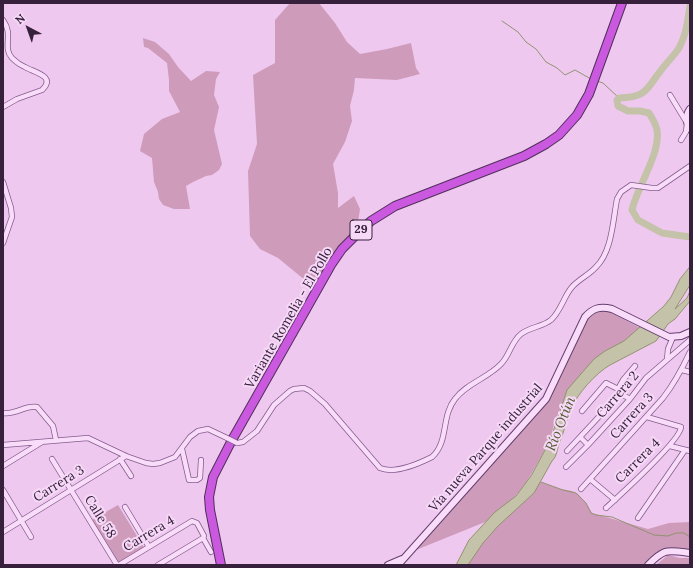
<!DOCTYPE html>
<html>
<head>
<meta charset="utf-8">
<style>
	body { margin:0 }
	#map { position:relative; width:693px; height:568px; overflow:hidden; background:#efc8f0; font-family:Lora,serif }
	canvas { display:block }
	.frame { position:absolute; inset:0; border:4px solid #36203c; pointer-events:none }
	.north { position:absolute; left:8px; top:8px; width:40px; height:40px; -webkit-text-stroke:3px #f6d8f7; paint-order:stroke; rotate:319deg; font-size:11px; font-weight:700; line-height:16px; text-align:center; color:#36203c }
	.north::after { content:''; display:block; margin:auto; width:14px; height:18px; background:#36203c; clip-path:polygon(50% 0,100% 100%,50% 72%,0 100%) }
</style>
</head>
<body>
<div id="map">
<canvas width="693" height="568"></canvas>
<div class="frame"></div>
<div class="north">N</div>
</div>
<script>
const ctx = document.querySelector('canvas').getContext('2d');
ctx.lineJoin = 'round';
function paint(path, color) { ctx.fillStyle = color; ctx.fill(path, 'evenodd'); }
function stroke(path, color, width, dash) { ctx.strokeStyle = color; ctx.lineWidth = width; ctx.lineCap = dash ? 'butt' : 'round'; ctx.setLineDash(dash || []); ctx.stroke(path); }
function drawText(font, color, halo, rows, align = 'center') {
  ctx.font = font + ' Lora,serif'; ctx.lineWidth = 4; ctx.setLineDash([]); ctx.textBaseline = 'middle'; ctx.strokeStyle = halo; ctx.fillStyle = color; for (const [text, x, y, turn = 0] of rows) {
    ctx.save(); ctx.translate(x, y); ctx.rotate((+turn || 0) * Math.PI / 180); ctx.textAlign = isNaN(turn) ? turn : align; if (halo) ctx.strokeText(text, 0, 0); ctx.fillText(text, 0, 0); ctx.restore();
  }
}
paint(new Path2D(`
	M290,3H319L335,23L347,42L360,54L387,49L411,43L416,68L420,74L397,80L355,78L354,90L350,106L352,121L345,142L333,164L338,193V208L354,196L360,209L356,235L317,290L278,258L260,249L250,236L248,171L257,144L253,75L275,63V20Z
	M143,38L155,42L169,54L178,67L191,81L206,71L220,72L216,79L214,95L219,107L214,130L222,164L219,170L212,175L206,176L193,182L186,186L190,209H174L163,205L159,199L158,192L154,182L152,158L140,151L144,134L162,119L180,112L169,91V80L167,63L148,48L144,47Z
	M606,310L646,331L587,368L566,395L554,424L550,441L526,483L503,511L535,480L561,489L572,491L578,494L586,503L592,513L648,529L669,523L690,522V553L670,550L648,565H464L500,516L411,552L546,399L589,313Z
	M118,505L145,549L119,565L90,521Z
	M668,555L680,558H690V565H656Z`), '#ce9bba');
const water = new Path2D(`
	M690,267V285L675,309L687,298L690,291V301L675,319L668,324L656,341L610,365C596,373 577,394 571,409C566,420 564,433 559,444C557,450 557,456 552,461L534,493L498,526L483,543L468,565H456L469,540L495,512L516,496L531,476L550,441L567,390L594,359L605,351L624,341L664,306L671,297L680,279Z`);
paint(water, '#c4c3a9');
stroke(water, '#91926f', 1);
stroke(new Path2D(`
	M502,21L518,32L526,42L536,49L546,62L557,68L565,75L575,70L591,79
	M597,81L603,83L619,98
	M541,482L563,490L576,493L586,503L591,513L596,515L612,517L654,535L668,536L676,533H684L690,537`), '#91926f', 1);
stroke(new Path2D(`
	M690,6C688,20 686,35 679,48C674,56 667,62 662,69C646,89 648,97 619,98L617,100L618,106L628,111H640L649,113C652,118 656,124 657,130C661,153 637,187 632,210L638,220L662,233L690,237`), '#c4c3a9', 7);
const street = new Path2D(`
	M3,20C14,35 2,47 12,58C16,62 20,65 25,67C33,72 57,76 42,90L17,99L3,107
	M670,95L687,123L686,132L681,140
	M3,182L11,208L12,217L3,243
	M667,359L668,349L673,337
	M682,370L690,372
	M618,389L623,380L635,366
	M582,411L606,383L618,389L623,395L630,399
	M3,413C17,415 24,405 37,407L53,426L56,440
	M580,437L588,445
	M237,443L243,442L257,431L274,405L290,391L294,389L304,388L310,391L325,404L380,468C394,474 418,464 432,457C449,442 441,416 455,399C467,383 488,378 501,364C510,355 511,342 521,334C530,327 542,327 551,320C561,311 564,296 572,287C579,279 589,275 596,267C612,252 613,220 617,199L621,192L631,185L652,188H658L690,166
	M3,445L88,438L126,456L146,463L153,464L160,463L175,457L190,437L198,431L208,429L227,438
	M670,446L690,451
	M182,449L189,480H197L200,478L201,460
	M567,451L621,393
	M52,459L117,565
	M120,459L131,476
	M3,466L42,442
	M566,467L588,445L630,399L646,378L690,340
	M590,479L615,500
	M581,489L663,398C674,384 682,369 690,352
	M3,490L31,537
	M125,507L149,547
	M606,508C619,496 681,440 681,427L647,417
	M638,518L685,450
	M3,532L126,456
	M119,565L192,521L197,523L204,536L203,538L211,552
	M158,565L203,538`);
const secondary = new Path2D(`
	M690,109C685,116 686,122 690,129
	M388,565L402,559
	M398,565L546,399L585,317C593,308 600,306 612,309L669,337L681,336L690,332
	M648,565C665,548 667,550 690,553`);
const highway = new Path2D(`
	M221,565L210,510L209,497L213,477L232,440L300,320L331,265L342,249L361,230L371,221L395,206L524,156L546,144L559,135L577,115L589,94L622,3`);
stroke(street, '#835c8c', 6);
stroke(secondary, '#643f6e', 8);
stroke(highway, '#50305a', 10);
stroke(street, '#f9dcfa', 4.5);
stroke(secondary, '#f9dcfa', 6);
stroke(highway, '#ca59df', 8);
const streetBridge = new Path2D(`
	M227,438L237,443`);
stroke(streetBridge, '#835c8c', 6, []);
stroke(streetBridge, '#f9dcfa', 4.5);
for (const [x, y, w] of [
	[361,230,22]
]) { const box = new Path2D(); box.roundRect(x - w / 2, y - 10, w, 20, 3); ctx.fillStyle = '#f6d8f7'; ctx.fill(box); stroke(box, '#36203c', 1); }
drawText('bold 12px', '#36203c', null, [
	["29",361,230]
]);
drawText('13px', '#36203c', '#f6d8f7', [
	["Variante Romelia - El Pollo",289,318,-60],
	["Carrera 2",618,395,-49],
	["Carrera 3",632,416,-48],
	["Vía nueva Parque industrial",486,448,-49],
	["Carrera 4",638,461,-45],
	["Carrera 3",59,484,-32],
	["Calle 58",100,517,58],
	["Carrera 4",149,534,-31]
]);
drawText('italic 14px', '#525c2f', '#f6d8f7', [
	["Río Otún",561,424,-68]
]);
</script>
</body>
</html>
